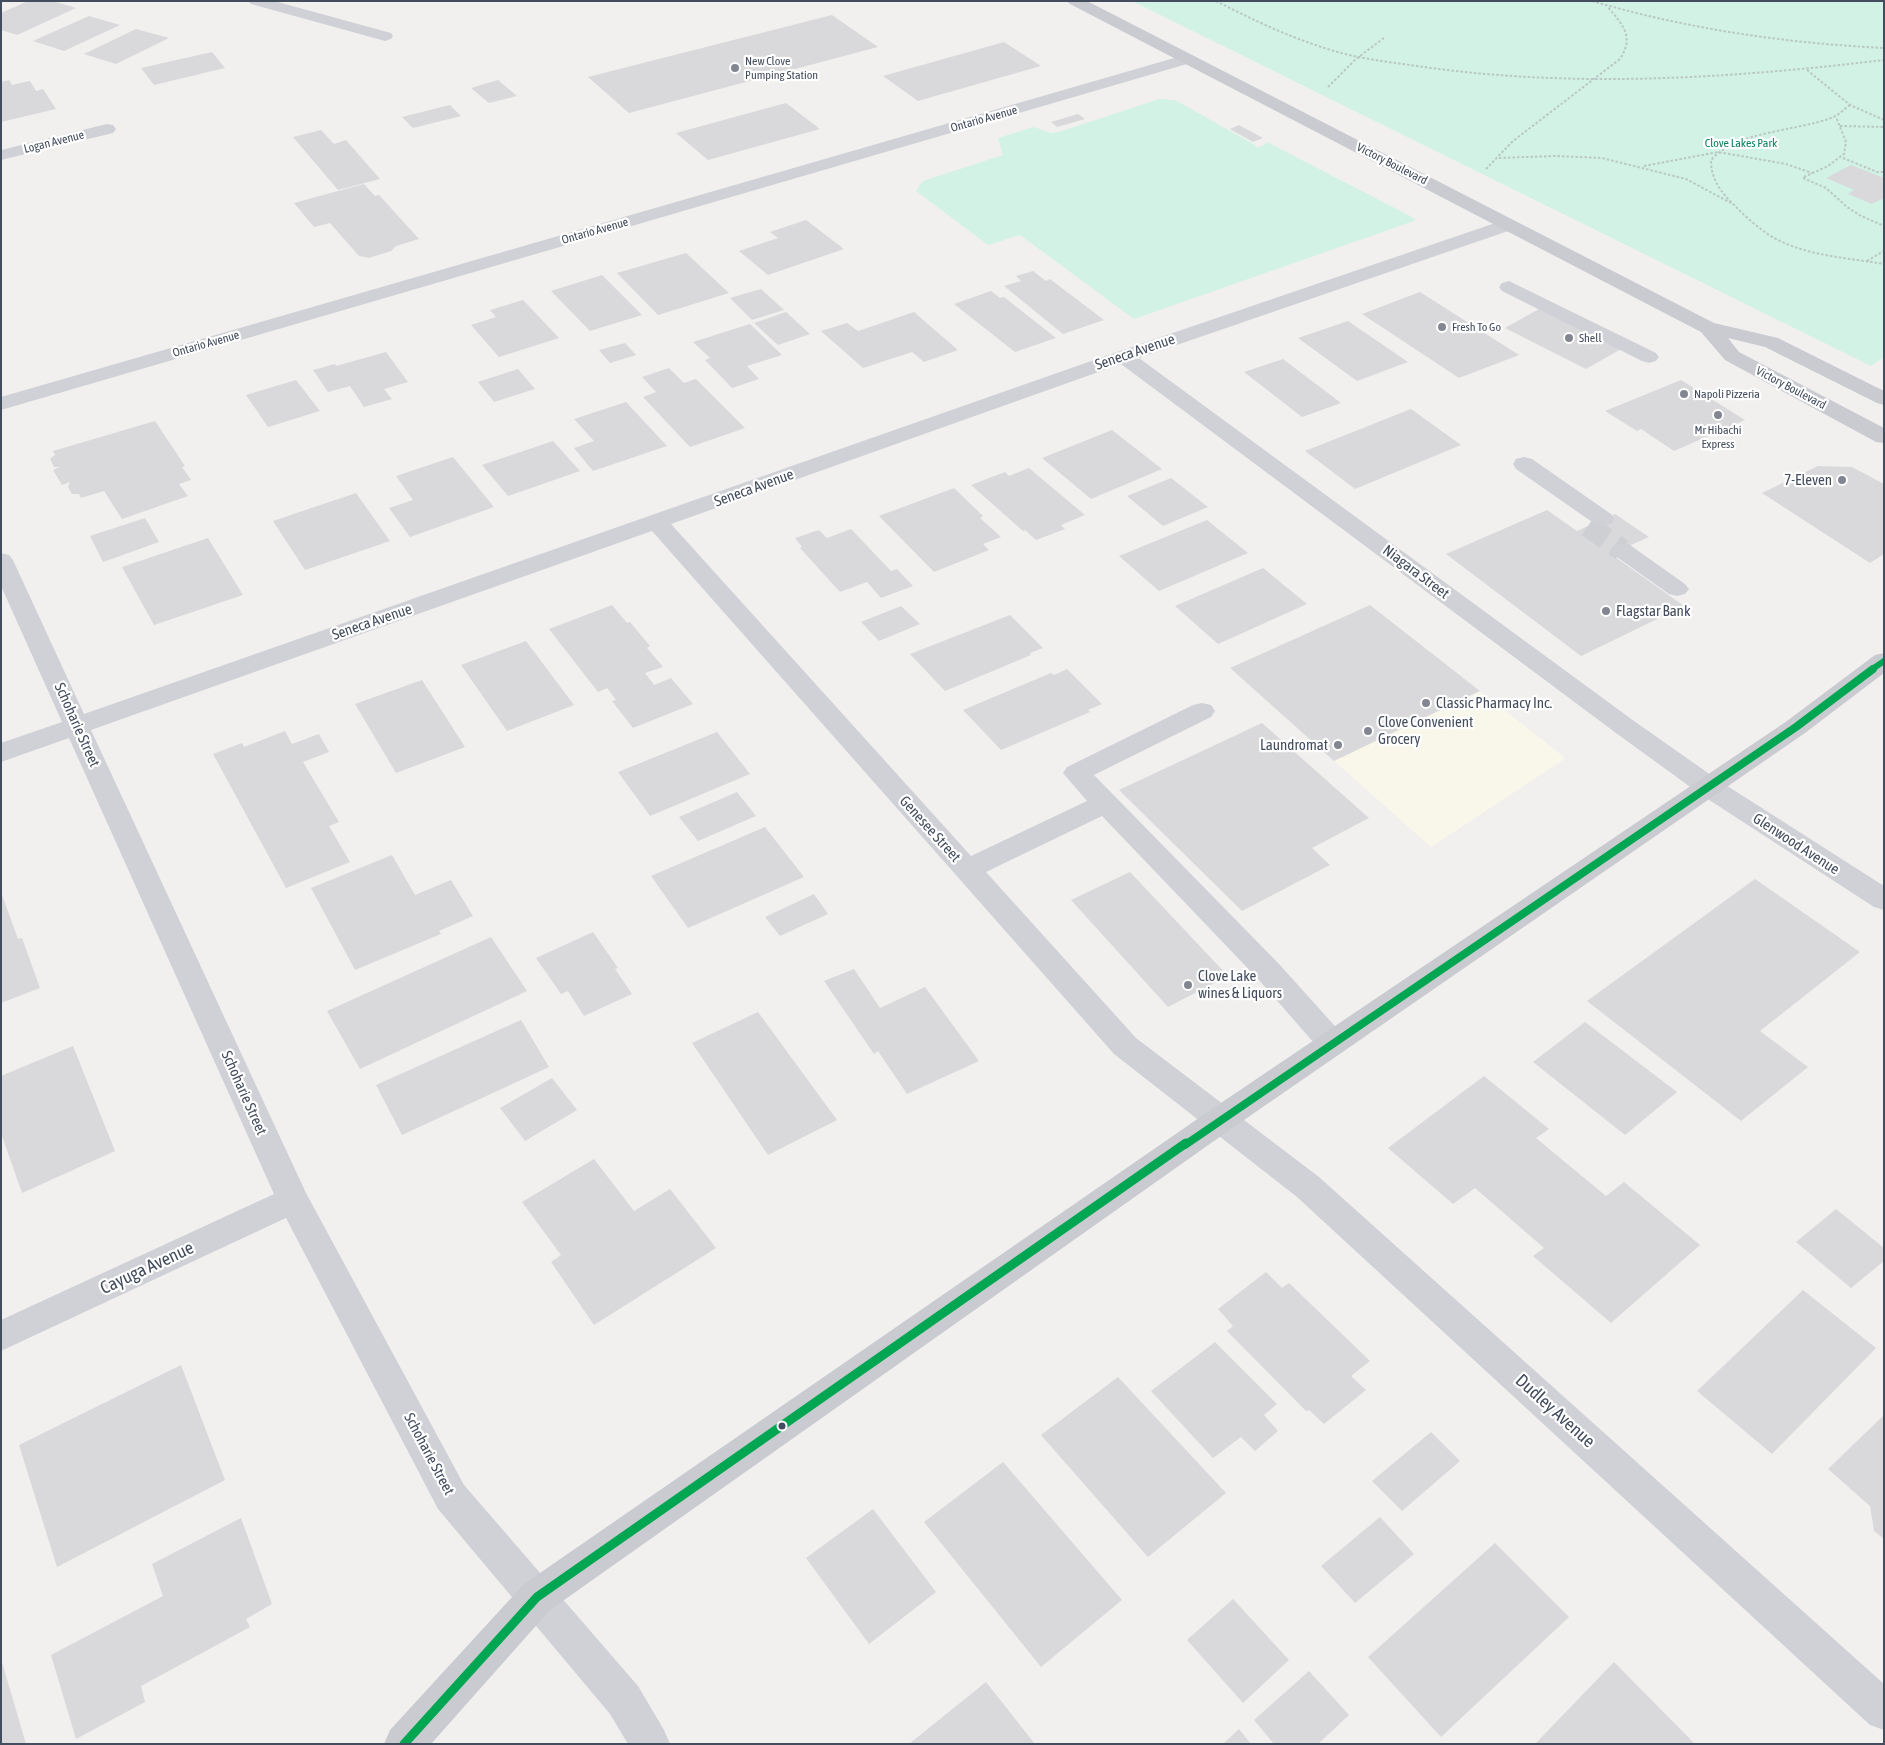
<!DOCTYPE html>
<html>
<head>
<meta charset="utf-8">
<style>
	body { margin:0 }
	#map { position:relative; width:1885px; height:1745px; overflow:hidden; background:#f1f0ef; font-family:"Asap Condensed",sans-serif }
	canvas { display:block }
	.frame { position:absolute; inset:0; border:2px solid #444d5e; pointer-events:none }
</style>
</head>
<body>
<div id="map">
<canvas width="1885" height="1745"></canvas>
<div class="frame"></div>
</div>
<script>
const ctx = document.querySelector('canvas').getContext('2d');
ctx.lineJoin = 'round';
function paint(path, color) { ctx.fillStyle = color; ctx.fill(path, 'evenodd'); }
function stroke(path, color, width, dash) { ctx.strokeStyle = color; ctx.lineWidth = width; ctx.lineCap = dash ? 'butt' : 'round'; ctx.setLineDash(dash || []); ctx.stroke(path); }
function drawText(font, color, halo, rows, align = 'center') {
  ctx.font = font + ' "Asap Condensed",sans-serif'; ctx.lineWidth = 4.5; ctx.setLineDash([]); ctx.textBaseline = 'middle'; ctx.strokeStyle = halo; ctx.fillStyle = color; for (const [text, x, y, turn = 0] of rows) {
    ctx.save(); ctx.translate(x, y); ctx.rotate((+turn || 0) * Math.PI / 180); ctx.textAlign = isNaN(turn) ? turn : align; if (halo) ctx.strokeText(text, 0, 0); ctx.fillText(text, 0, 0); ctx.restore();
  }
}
paint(new Path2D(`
	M1370,605L1564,757L1563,760L1431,847L1230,668Z`), '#f8f7ea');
paint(new Path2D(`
	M1132,1H1884V357L1871,366Z
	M1159,99L1175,100L1255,145V147L1263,146L1267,142L1412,217L1415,219L1414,221L1134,319L1020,235L988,245L916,191L923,181L1003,155L998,138L1034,127L1051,133L1059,132Z`), '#d2f2e5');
paint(new Path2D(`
	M28,1H53L76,8L17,35L1,30V13Z
	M832,15L878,47L629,113L588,77Z
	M89,16L120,25L64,51L33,41Z
	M136,29L169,38L116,64L84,54Z
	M1004,42L1041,66L918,101L883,76Z
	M212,52L225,68L154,85L141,68Z
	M9,80L12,85L30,81L36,91L43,89L56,109L1,122V82Z
	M498,80L517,96L489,103L471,88Z
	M786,103L820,129L708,160L676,133Z
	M450,105L461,116L413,128L402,117Z
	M1078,114L1085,119L1057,127L1051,122Z
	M1239,125L1263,138L1253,142L1230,129Z
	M321,130L334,144L346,140L380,179L338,190L293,137Z
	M1851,165L1884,178V198L1872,204L1848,194L1854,190L1826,178Z
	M364,184L375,196L379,195L419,239L396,246L391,251L369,258L359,256L330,223L314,227L294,203Z
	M806,220L844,249L768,275L739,251L778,238L770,232Z
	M686,253L729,293L658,315L617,273Z
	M1033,271L1046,281L1050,279L1104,320L1063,334L1004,286L1021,281L1016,276Z
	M602,275L642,315L590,331L551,291Z
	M761,289L784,310L752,320L730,298Z
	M991,291L1000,298L1004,297L1056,338L1015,352L954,304Z
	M1420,292L1519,355L1459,378L1362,314Z
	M523,300L559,338L499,357L471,325L496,317L490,310Z
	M1539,309L1621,349L1586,369L1505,328Z
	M786,312L810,334L778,345L754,323Z
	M914,312L958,350L924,362L912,352L863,368L821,331L847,323L858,331Z
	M1348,321L1408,362L1357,381L1298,338Z
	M750,324L782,355L747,366L759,379L732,388L705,360L710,358L693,342Z
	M625,343L636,355L610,363L599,350Z
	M386,352L408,382L384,389L392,399L364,407L350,386L328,392L313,370L335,364L336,366Z
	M1283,359L1341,403L1302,417L1244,372Z
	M669,368L684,383L696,379L745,428L690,447L643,397L656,392L642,377Z
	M518,369L535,389L494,402L478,382Z
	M296,380L320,411L268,427L246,395Z
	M1681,380L1745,420L1674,451L1641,429L1637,431L1605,411Z
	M626,402L667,446L593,471L574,448L594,441L574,419Z
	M1411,409L1461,445L1355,489L1305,451Z
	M155,421L185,466L182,467L191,480L179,484L188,496L122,519L104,491L81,498L79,494H72L68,487L70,482L62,485L53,470L60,467H54L50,459L55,455L53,451Z
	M1112,430L1162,469L1091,499L1042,458Z
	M553,441L580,471L508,496L482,465Z
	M453,457L494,507L410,537L389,508L413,500L396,476Z
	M1818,466L1852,467L1884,484V554L1870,563L1762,493Z
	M1029,468L1055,490L1085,515L1061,525L1065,529L1036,540L1025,530L1023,531L971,485L1005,472L1009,476Z
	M1171,478L1208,507L1163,526L1127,496Z
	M954,488L983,516L980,518L1001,537L983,544L989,550L934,572L879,516Z
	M356,493L390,541L305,570L273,521Z
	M1547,510L1577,531L1615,514L1649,537L1611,554L1684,606L1581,656L1446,554Z
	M145,518L159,542L103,562L90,536Z
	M1207,520L1248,553L1159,591L1119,556Z
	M851,529L891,571L897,569L913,586L881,598L867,582L840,592L800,548L802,547L795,538L819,530L827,538Z
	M208,538L243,595L154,625L122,567Z
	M1263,568L1307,604L1218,644L1175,606Z
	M612,605L627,623L630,622L650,646L647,648L663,667L645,673L654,685L671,678L693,704L633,728L612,701L616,700L607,688L598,692L549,629Z
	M1370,605L1480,691L1334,761L1230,668Z
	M901,606L920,624L879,641L861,622Z
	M1010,615L1043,648L1030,653L1031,655L945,691L910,654Z
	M526,641L574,705L507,731L461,665Z
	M1067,669L1102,704L1088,710L1090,712L1001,750L963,710L1051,673L1054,675Z
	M422,680L465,747L396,773L355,704Z
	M1262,723L1369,818L1312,848L1330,865L1242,911L1119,790Z
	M285,731L292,744L319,734L329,752L303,762L339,822L329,826L350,862L286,888L213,754L242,743L244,747Z
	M717,732L750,774L650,816L618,772Z
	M737,792L756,816L698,841L679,817Z
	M765,827L804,877L688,928L651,876Z
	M392,855L415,895L451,880L473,916L439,931L441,934L355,970L311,888Z
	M1130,872L1228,976L1168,1007L1071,900Z
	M1755,879L1860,952L1760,1031L1808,1067L1741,1121L1587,1001Z
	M1,892L18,939L22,938L40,988L1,1003Z
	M814,894L828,914L780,936L765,917Z
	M593,932L618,968L615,969L632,994L584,1016L568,991L561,994L536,958Z
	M491,937L527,991L360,1069L327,1011Z
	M854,969L880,1008L925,987L979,1061L907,1094L878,1051L874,1054L824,981Z
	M758,1012L837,1120L768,1155L692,1043Z
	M521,1020L549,1067L402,1135L376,1085Z
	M1585,1022L1677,1092L1625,1135L1533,1062Z
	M73,1046L115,1151L22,1193L1,1133V1076Z
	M1484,1076L1549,1129L1536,1138L1606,1196L1624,1182L1700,1245L1611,1323L1533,1256L1544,1248L1475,1188L1453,1204L1388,1148Z
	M552,1078L577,1110L525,1141L500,1108Z
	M594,1159L634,1211L670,1189L716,1248L594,1325L551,1262L561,1255L522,1202Z
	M1836,1209L1884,1248V1261L1851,1288L1796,1242Z
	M1266,1272L1282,1288L1289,1283L1370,1361L1351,1376L1366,1390L1324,1424L1309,1410L1306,1411L1227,1331L1233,1326L1218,1309Z
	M1803,1290L1876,1348L1772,1454L1697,1391Z
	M1215,1342L1277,1404L1264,1415L1278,1431L1255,1451L1241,1437L1213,1458L1151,1391Z
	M181,1365L225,1480L57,1567L19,1445Z
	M1118,1377L1226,1493L1148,1557L1041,1435Z
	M1884,1415V1539L1874,1531L1870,1506L1828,1469Z
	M1431,1432L1460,1461L1402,1511L1372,1481Z
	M1003,1462L1122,1600L1041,1667L924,1522Z
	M873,1509L936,1592L869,1644L806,1558Z
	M1380,1517L1414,1554L1355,1603L1321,1566Z
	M241,1518L272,1604L246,1619L250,1627L141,1686L145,1702L76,1739L51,1655L163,1596L152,1564Z
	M1495,1543L1569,1617L1441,1737L1368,1657Z
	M1233,1599L1289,1660L1243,1703L1187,1640Z
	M1,1662H2L26,1744H1Z
	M1614,1662L1695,1744H1535Z
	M1309,1671L1349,1715L1318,1744H1274L1254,1720Z
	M986,1682L1035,1744H909Z
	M1239,1729L1251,1744H1223Z`), '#d9d9db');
stroke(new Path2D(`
	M1588,526L1622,550`), '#cecfd2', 22, [22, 11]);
stroke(new Path2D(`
	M1216,1C1253,20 1291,38 1331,50C1363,60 1398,63 1431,68C1582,88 1733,78 1884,60
	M1592,1C1688,29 1784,43 1884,48
	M1807,70L1850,105L1884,120
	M1328,87L1356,59L1384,38
	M1850,105C1844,109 1838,116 1831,118C1797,131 1736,131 1711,160C1711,180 1721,192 1735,206C1747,218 1761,231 1776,239C1808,256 1849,258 1884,264
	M1840,126L1884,127
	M1499,158L1555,156L1602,158L1686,179L1731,203
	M1843,158L1877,172H1884
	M1644,166L1718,152L1786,164L1812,173
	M1486,169L1513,141L1620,59C1635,36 1622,24 1607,6
	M1804,177L1828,166L1844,154L1846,142L1836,117
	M1803,178L1826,188L1847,207L1861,216L1884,226
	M1867,261L1884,251`), '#b9c7c5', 2, [2.5, 2]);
paint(new Path2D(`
	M248,1H274L391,33L393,36L391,39L385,41L251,4Z
	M1188,54L1194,56L1196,59L1194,62L1,410V397Z
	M107,124L113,125L116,129L113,133L1,160V150Z
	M1507,219L1514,221L1516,225L1514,229L1139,358L1634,721L1718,780L1884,886V910L1874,907L1700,794L1616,733L1121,364L671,524L971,856L1087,801L1063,773L1067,767L1193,705L1202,703L1211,705L1215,711L1211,717L1094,775L1279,964L1343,1035L1347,1043L1343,1051L1332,1055L1321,1051L1259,980L1102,816L986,872L1136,1038L1319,1177L1884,1684V1730L1870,1725L1297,1197L1114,1054L652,531L91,730L306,1193L464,1485L638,1686L664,1730L670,1744H628L610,1714L438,1509L286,1218L1,1351V1320L274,1194L69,738L1,762V743L62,722L1,586V553L9,555L13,560L84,714L1117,352Z
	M1509,281L1656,353L1659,357L1656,361L1649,363L1642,361L1502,291L1499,287L1502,283Z
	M1524,457L1532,459L1611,514L1614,519L1611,524L1603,526L1595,524L1516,469L1513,464L1516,459Z
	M1622,543L1630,545L1685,584L1689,589L1685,594L1677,596L1669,594L1614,555L1610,550L1614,545Z`), '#d0d1d6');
paint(new Path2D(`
	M1067,1H1087L1714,323L1778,338L1884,391V405L1877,403L1765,347L1728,338L1739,352L1884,428V443L1876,442L1725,360L1701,332L1070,4Z
	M1884,653V673L1805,733L1231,1129L550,1610L431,1744H384L390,1730L524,1584L1209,1111L1787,721L1875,655Z`), '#c9cbd1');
stroke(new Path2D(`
	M1871,670L1884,661`), '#00a651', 6);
stroke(new Path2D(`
	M1185,1145L1796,727L1873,669`), '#00a651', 8);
stroke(new Path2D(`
	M404,1744L537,1597L1186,1143`), '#00a651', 9);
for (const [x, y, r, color] of [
	[735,68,5,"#818691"],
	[1442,327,5,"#818691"],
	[1569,338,5,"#818691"],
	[1684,394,5,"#818691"],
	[1718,415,5,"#818691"],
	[1842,480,5,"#818691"],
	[1606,611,5,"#818691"],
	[1426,703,5,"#818691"],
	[1368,731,5,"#818691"],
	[1338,745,5,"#818691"],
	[1188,985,5,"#818691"],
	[782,1426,4.5,"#444d5e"]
]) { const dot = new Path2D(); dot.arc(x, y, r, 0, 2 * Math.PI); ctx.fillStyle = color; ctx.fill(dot); stroke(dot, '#fff', 2); }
drawText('12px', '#444d5e', '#fff', [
	["New Clove",745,61],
	["Pumping Station",745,75],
	["Fresh To Go",1452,327],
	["Shell",1579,338],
	["Napoli Pizzeria",1694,394],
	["Mr Hibachi",1718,430,"center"],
	["Express",1718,444,"center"]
], 'left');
drawText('12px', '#444d5e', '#fff', [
	["Ontario Avenue",984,119,-16],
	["Logan Avenue",54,142,-14],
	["Victory Boulevard",1392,164,27],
	["Ontario Avenue",595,231,-16],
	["Ontario Avenue",206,344,-16],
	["Victory Boulevard",1791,388,28]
]);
drawText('12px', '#0c8260', '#fff', [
	["Clove Lakes Park",1741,143]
]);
drawText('15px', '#444d5e', '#fff', [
	["Seneca Avenue",1135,352,-19],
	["Seneca Avenue",754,488,-20],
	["Niagara Street",1416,572,37],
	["Seneca Avenue",372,622,-19],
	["Schoharie Street",77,725,66],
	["Genesee Street",930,829,48],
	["Glenwood Avenue",1796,844,33],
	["Schoharie Street",244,1093,66],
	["Schoharie Street",429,1454,62]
]);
drawText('15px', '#444d5e', '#fff', [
	["7-Eleven",1832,480,"right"],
	["Flagstar Bank",1616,611],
	["Classic Pharmacy Inc.",1436,703],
	["Clove Convenient",1378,722],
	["Grocery",1378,739],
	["Laundromat",1328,745,"right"],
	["Clove Lake",1198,976],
	["wines & Liquors",1198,993]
], 'left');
drawText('18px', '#444d5e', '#fff', [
	["Cayuga Avenue",147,1268,-25],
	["Dudley Avenue",1555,1411,42]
]);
</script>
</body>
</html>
